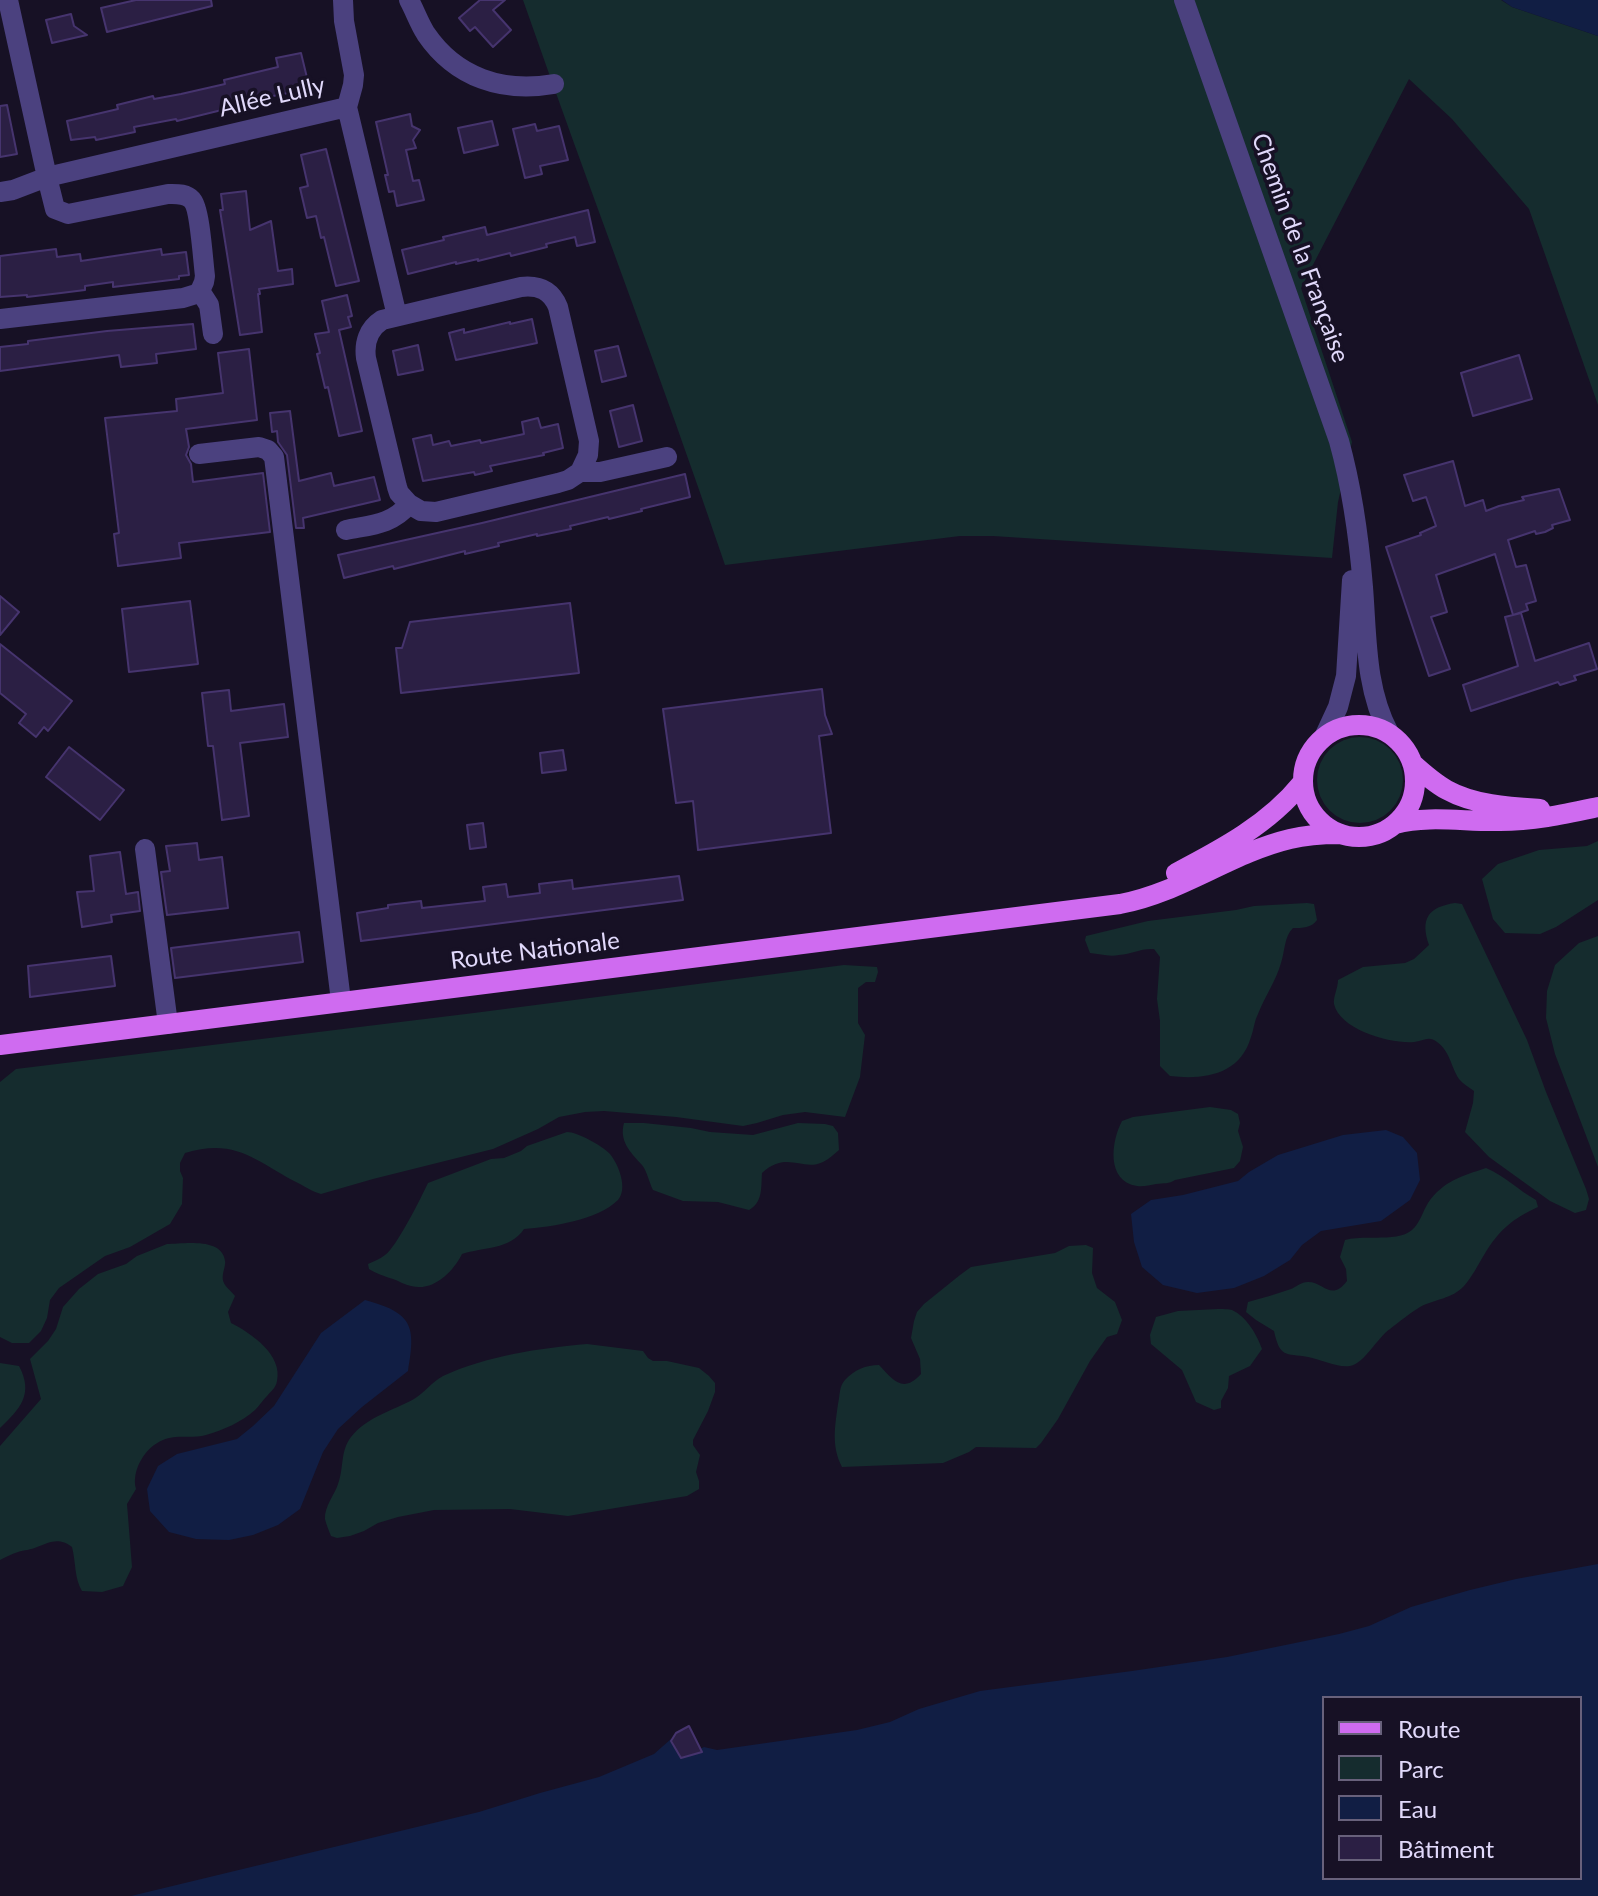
<!DOCTYPE html>
<html>
<head>
<meta charset="utf-8">
<style>
	body { margin:0 }
	#map { position:relative; width:1598px; height:1896px; overflow:hidden; background:#171125; font-family:Lato,sans-serif }
	canvas { display:block }
	.legend { position:absolute; left:1322px; top:1696px; width:260px; height:184px; box-sizing:border-box; background:#171125; border:2px solid #68617b; margin:0; padding:10px 14px; list-style:none; font-size:24px; color:#e1d9fb }
	.legend li { display:flex; align-items:center; gap:16px; height:40px }
	.legend b { width:40px; border:2px solid #68617b }
</style>
</head>
<body>
<div id="map">
<canvas width="1598" height="1896"></canvas>
<ul class="legend">
<li><b style="height:10px;background:#cf6bf0"></b>Route</li>
<li><b style="height:22px;background:#152c2e"></b>Parc</li>
<li><b style="height:22px;background:#111e44"></b>Eau</li>
<li><b style="height:22px;background:#2b1f44"></b>Bâtiment</li>
</ul>
</div>
<script>
const ctx = document.querySelector('canvas').getContext('2d');
ctx.lineJoin = 'round';
function paint(path, color) { ctx.fillStyle = color; ctx.fill(path, 'evenodd'); }
function stroke(path, color, width, dash) { ctx.strokeStyle = color; ctx.lineWidth = width; ctx.lineCap = dash ? 'butt' : 'round'; ctx.setLineDash(dash || []); ctx.stroke(path); }
function drawText(font, color, halo, rows, align = 'center') {
  ctx.font = font + ' Lato,sans-serif'; ctx.lineWidth = 7; ctx.setLineDash([]); ctx.textBaseline = 'middle'; ctx.strokeStyle = halo; ctx.fillStyle = color; for (const [text, x, y, turn = 0] of rows) {
    ctx.save(); ctx.translate(x, y); ctx.rotate((+turn || 0) * Math.PI / 180); ctx.textAlign = isNaN(turn) ? turn : align; if (halo) ctx.strokeText(text, 0, 0); ctx.fillText(text, 0, 0); ctx.restore();
  }
}
paint(new Path2D(`
	M523,0H1501L1512,7L1598,36V405L1529,209L1452,119L1409,79L1301,288L1352,442L1338,502L1332,558L993,536H960L725,565C661,376 589,189 523,0Z
	M1317 780a43 43 0 1 1 86 0a43 43 0 1 1-86 0Z
	M1598,841V900L1556,927L1540,934L1505,933L1493,919L1482,879L1498,864L1539,850L1587,846Z
	M1307,903L1314,904L1317,920C1311,928 1303,928 1293,928C1284,937 1285,951 1281,963C1276,981 1265,996 1258,1014C1254,1022 1254,1029 1251,1037C1240,1075 1204,1080 1170,1076L1160,1066V1021L1157,999L1160,957L1154,949C1141,948 1132,954 1119,955C1109,957 1100,954 1090,953L1085,940L1086,936L1148,921L1236,910L1254,906Z
	M1455,903L1462,904L1527,1040L1546,1092L1586,1189L1589,1199L1586,1210L1575,1213L1550,1201L1489,1157L1465,1132L1473,1103L1474,1091C1469,1087 1463,1084 1459,1079C1451,1067 1450,1051 1437,1042C1429,1035 1423,1041 1414,1042C1391,1044 1340,1030 1334,1004C1333,997 1338,988 1338,980L1363,967L1405,963L1414,959L1429,945C1420,919 1428,907 1455,903Z
	M1598,936V1167L1555,1054L1546,1018L1547,991L1555,965L1579,943Z
	M844,965L877,967L878,972L875,982H866L858,988V1023L865,1035L860,1077L845,1117L805,1112L783,1115L757,1123L743,1126L676,1117L604,1111L585,1112L559,1117L538,1129L493,1149L373,1179L321,1194C313,1192 306,1187 298,1183C257,1162 236,1137 185,1153L180,1163V1171L183,1178L182,1204L170,1224L130,1247L105,1256L59,1288L50,1300L47,1318L41,1331L29,1343H12L0,1337V1082L16,1069L474,1013Z
	M1210,1107L1231,1110L1238,1114L1240,1123L1238,1131L1243,1147L1240,1161L1234,1168L1175,1180C1169,1184 1164,1183 1156,1184C1150,1185 1143,1187 1137,1186C1106,1181 1111,1142 1122,1121L1133,1117Z
	M624,1123H644L691,1128L710,1132L753,1135L798,1123L825,1124L833,1126L838,1133L839,1150C834,1154 829,1159 823,1162C802,1172 787,1150 762,1173C761,1188 763,1202 749,1210L718,1202L683,1201L653,1190C649,1182 647,1171 642,1165C630,1152 619,1141 624,1123Z
	M567,1132C577,1132 603,1146 610,1154C619,1165 628,1189 618,1200C598,1220 551,1227 524,1229C510,1250 483,1247 462,1254C453,1272 433,1292 411,1286C405,1285 399,1281 393,1279C384,1276 377,1274 369,1269L368,1264C374,1261 380,1259 385,1255C396,1248 422,1196 428,1183L491,1159L504,1158L521,1151L527,1146Z
	M1486,1168C1505,1176 1518,1190 1536,1200L1538,1207C1512,1219 1499,1230 1484,1255C1478,1265 1472,1277 1464,1286C1452,1299 1435,1299 1420,1307C1410,1313 1399,1322 1390,1329C1377,1338 1365,1363 1350,1366C1337,1368 1320,1359 1308,1357C1285,1353 1280,1358 1274,1331L1256,1320L1246,1312L1248,1302C1262,1298 1277,1294 1291,1289C1296,1287 1301,1282 1308,1282C1324,1282 1331,1302 1347,1281L1346,1269L1340,1257L1345,1240C1364,1234 1397,1243 1412,1230C1420,1223 1423,1211 1428,1203C1443,1181 1462,1176 1486,1168Z
	M167,1244C183,1244 222,1237 225,1261C226,1263 223,1273 223,1274C221,1285 229,1288 235,1296L228,1312L231,1323C251,1333 283,1355 277,1381C276,1388 271,1391 267,1396C263,1400 259,1406 255,1410C242,1422 223,1430 206,1435C192,1439 176,1434 163,1440C145,1447 131,1471 136,1489L127,1504L132,1567L123,1586L102,1592L82,1591C74,1578 76,1562 72,1547C59,1537 50,1542 37,1547C31,1550 24,1550 18,1552C11,1554 6,1557 0,1560V1446L41,1399L30,1359L48,1341L56,1329L63,1307L79,1289L98,1274L126,1264L137,1256Z
	M1086,1245L1093,1248L1092,1273L1097,1288L1115,1302L1122,1320L1117,1334L1107,1337L1090,1361L1058,1419L1041,1443L1036,1448L976,1447L969,1452L943,1463L842,1467C831,1446 835,1426 838,1404C840,1396 839,1386 845,1380C854,1370 866,1365 879,1365C893,1380 903,1394 921,1374L920,1359L911,1338L914,1321L917,1312L924,1304L960,1275L971,1267L1055,1253L1069,1246Z
	M1218,1309C1221,1309 1230,1309 1232,1310C1247,1317 1257,1335 1262,1349L1250,1366L1229,1376L1228,1388L1221,1401V1408L1214,1410L1196,1402L1182,1370L1151,1344L1150,1335L1156,1317L1178,1311Z
	M587,1344L643,1351L648,1358L653,1361H667L699,1368L709,1376L715,1383V1392L708,1411L693,1440V1445L700,1455L696,1472L699,1481V1489L687,1496L568,1516L510,1509L434,1510L398,1517L378,1523L364,1531L350,1536L337,1538L331,1536C329,1531 326,1524 325,1519C324,1507 335,1494 338,1484C344,1469 340,1451 351,1437C367,1417 392,1411 414,1399C424,1393 432,1382 443,1376C486,1356 540,1348 587,1344Z
	M0,1363L19,1366C34,1394 20,1409 0,1428Z`), '#152c2e');
paint(new Path2D(`
	M1502,0H1598V36L1512,7Z
	M1386,1130L1403,1137L1417,1153L1420,1180L1410,1200L1381,1221L1321,1231L1302,1245L1290,1260L1264,1276L1234,1288L1197,1293L1163,1285L1142,1267L1134,1242L1131,1214L1151,1200L1183,1195L1238,1181L1249,1172L1278,1155L1343,1135Z
	M365,1300C413,1313 416,1326 408,1371L362,1407L338,1429L323,1452L300,1509L278,1525L253,1535L229,1540L196,1539L169,1532L150,1511L147,1489L158,1466L177,1454L237,1439L253,1426L274,1406L321,1333Z
	M1598,1564V1896H131L479,1812L540,1793L599,1777L654,1754L671,1739L684,1757L704,1747L717,1750L857,1730L890,1722L919,1709L980,1691L1132,1671L1227,1657L1339,1634L1369,1626L1411,1607L1470,1590L1516,1579ZM1324,1698H1580V1878H1324Z`), '#111e44');
const building = new Path2D(`
	M136,0H211L212,6L107,32L101,8Z
	M480,0H505L493,10L511,30L493,47L475,27L470,31L459,18Z
	M71,14L74,26L87,35L52,43L46,20Z
	M301,53L309,86L302,88L303,90L248,101L249,107L231,111L230,108L177,121L176,119L134,127L135,132L96,140L95,137L71,140L67,121L118,109L117,105L153,96L154,99L181,94L225,84L224,80L278,67L276,58Z
	M7,105L17,154L0,157V106Z
	M410,114L412,126L420,130L413,140L416,148L406,150L413,181L419,180L424,200L397,206L394,191L389,192L385,175H388L376,122Z
	M492,121L498,145L464,153L458,128Z
	M535,124L537,131L559,126L568,160L540,166L542,174L525,178L513,129Z
	M326,149L359,281L336,286L324,237L321,238L316,216L307,218L300,188L308,186L301,155Z
	M246,191L250,230L271,221L278,271L292,269L293,284L259,289L260,294H258L262,332L240,335L220,210H223L221,194Z
	M588,210L595,242L577,246L575,237L546,244L547,247L511,256L510,253L478,261V259L456,264V262L408,274L402,250L444,240L443,237L485,227L487,235Z
	M56,249L57,257L80,254L81,261L161,249L162,255L186,252L189,275L179,276V279L113,287V282L85,286V290L61,293L27,297V295L0,297V256Z
	M347,295L352,316L348,317L351,327L339,330L362,431L339,436L328,387L325,388L317,354L320,353L315,334L329,332L322,301Z
	M532,319L537,343L456,360L449,333L464,329V333L510,322V324Z
	M193,324L196,349L156,354L157,363L121,367L119,355L0,371V347L28,344V341L107,331Z
	M418,345L423,370L398,375L393,351Z
	M618,346L626,376L602,382L595,351Z
	M249,349L257,420L186,429L189,447L186,455L191,464L193,482L263,473L270,532L179,543L181,558L118,566L114,534L119,533L105,418L177,411L176,399L223,393L218,353Z
	M1519,355L1532,399L1473,416L1461,373Z
	M633,405L642,441L619,447L610,411Z
	M290,411L299,481L331,473L334,486L374,477L380,500L303,518L304,528H296L287,455L278,442L277,431L272,432L270,413Z
	M538,418L541,428L558,424L563,448L543,453L544,455L490,466L492,471L475,475L474,472L423,481L413,439L431,435L433,445L449,441L451,446L480,440L481,443L524,434L522,422Z
	M1453,461L1465,506L1483,500L1486,511L1499,506L1524,500L1522,497L1559,489L1570,520L1552,525L1553,528L1545,532L1536,534L1535,531L1508,540L1516,567L1526,565L1536,601L1526,604L1528,610L1513,615L1495,554L1436,575L1447,612L1431,617L1450,669L1429,676L1386,547L1421,535L1420,533L1436,526L1426,497L1413,501L1404,475Z
	M685,474L690,497L641,509L642,511L609,519L608,517L570,526L571,529L537,536V534L498,543L499,546L465,554V551L394,569L393,566L344,578L338,555L482,523Z
	M0,596L19,612L0,635Z
	M190,601L198,664L129,672L122,609Z
	M570,603L579,673L401,693L396,648H402L410,622Z
	M1521,613L1535,661L1589,643L1597,669L1574,676L1576,680L1560,685L1558,682L1471,711L1463,685L1518,666L1505,617Z
	M0,644L72,701L48,731L44,727L36,737L19,723L26,714L0,693Z
	M822,689L825,715L832,734L819,736L831,833L698,850L693,801L676,803L663,709Z
	M229,690L231,711L284,704L288,737L240,743L249,816L222,820L213,746H208L202,693Z
	M69,747L124,790L100,820L46,777Z
	M563,750L566,770L542,773L540,753Z
	M483,823L486,847L470,849L467,825Z
	M197,843L199,860L222,857L228,908L167,915L161,872L170,871L166,846Z
	M120,852L126,894L138,892L140,911L111,915L112,922L82,927L77,892L94,891L90,856Z
	M679,876L683,900L361,941L357,913L388,908V905L421,901L422,908L485,901L483,887L506,884L508,897L540,893L539,884L572,880L573,889Z
	M299,932L303,962L175,978L171,948Z
	M111,956L115,986L30,997L28,966Z
	M689,1726L702,1752L681,1758L671,1741L676,1733Z`);
paint(building, '#2b1f44');
stroke(building, '#46346e', 2);
stroke(new Path2D(`
	M343,0L344,21L354,75L353,85L347,107
	M409,0C415,11 419,23 426,34C456,78 503,93 554,84
	M1184,0L1339,441C1352,488 1359,538 1363,587C1367,637 1365,688 1389,733
	M347,107L397,316
	M0,192L13,190L47,177L8,0
	M0,319L183,298L196,294L200,291
	M213,334L209,305L200,291L204,282L205,276C203,261 200,208 192,200C186,193 176,194 168,194L68,214L55,209L47,177L347,107
	M199,454L259,447L268,450L274,457L341,1001
	M409,504L399,493L397,487L366,358C364,343 368,329 382,320L521,287C539,285 551,290 558,307L589,441L588,455L580,472
	M346,530C370,525 392,525 409,504L421,511L436,512L558,483L568,480L580,472H600L667,457
	M1325,735L1338,707L1346,676L1352,580
	M145,849L168,1024`), '#4b417f', 20);
stroke(new Path2D(`
	M1303 781a56 56 0 1 1 112 0a56 56 0 1 1-112 0Z
	M1412,763C1423,773 1434,783 1447,790C1474,805 1510,807 1540,809
	M1395,824C1429,815 1465,822 1500,821C1534,821 1565,814 1598,807
	M1176,873C1222,849 1269,824 1302,783
	M0,1045L1120,904C1180,893 1231,853 1290,839C1306,835 1323,834 1340,834`), '#cf6bf0', 20);
drawText('24px', '#e1d9fb', '#171125', [
	["Allée Lully",272,97,-13],
	["Chemin de la Française",1300,248,70],
	["Route Nationale",535,951,-7]
]);
</script>
</body>
</html>
